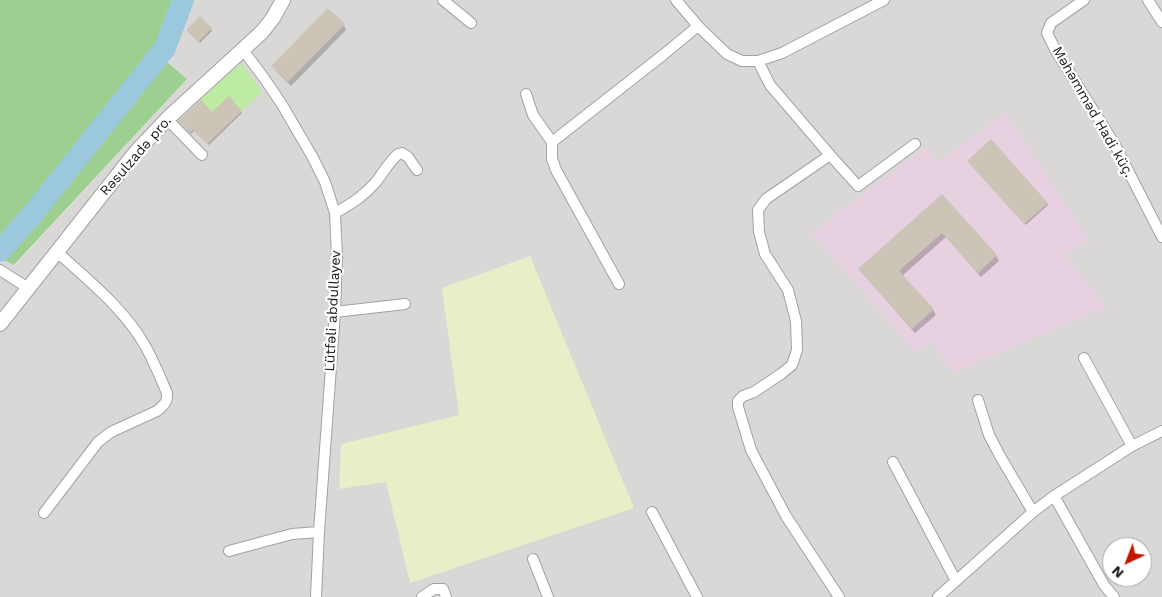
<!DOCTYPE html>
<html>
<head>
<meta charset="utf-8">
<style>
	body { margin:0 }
	#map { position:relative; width:1162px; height:597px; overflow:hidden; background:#edeadf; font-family:"Work Sans",sans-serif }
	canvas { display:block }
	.north { position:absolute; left:1102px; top:537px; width:50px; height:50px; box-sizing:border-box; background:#fff; border:1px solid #a4a4a4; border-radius:50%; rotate:223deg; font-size:14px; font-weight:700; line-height:20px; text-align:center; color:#1b1b1b }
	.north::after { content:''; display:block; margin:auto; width:18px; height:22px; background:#c51500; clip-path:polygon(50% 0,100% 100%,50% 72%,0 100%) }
</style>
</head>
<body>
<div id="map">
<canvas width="1162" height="597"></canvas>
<div class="north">N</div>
</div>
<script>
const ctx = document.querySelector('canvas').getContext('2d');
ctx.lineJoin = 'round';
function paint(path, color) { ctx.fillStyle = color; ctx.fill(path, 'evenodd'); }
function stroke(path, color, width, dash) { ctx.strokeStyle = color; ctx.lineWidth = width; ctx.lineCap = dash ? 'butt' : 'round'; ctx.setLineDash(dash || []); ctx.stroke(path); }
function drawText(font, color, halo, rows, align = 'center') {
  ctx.font = font + ' "Work Sans",sans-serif'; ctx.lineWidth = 4.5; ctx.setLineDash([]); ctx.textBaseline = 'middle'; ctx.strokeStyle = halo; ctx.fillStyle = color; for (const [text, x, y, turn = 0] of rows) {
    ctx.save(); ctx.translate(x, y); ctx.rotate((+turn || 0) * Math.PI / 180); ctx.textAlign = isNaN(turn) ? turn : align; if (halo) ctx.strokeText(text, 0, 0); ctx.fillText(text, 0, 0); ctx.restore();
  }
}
paint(new Path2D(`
	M172,0H1162V597H0V258L15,265L187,79L153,50ZM1112,547H1142V577H1112Z`), '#d9d8d7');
paint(new Path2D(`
	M1006,113L1089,241L1064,255L1107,307L952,373L932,341L915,352L811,233L927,146L937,163Z`), '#e7d0e0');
paint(new Path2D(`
	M530,256L634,508L410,583L386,482L339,489L341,444L459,415L442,288Z`), '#e7eec8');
paint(new Path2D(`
	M241,63L262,92L242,111L229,96L212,112L200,100Z`), '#bdeba1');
paint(new Path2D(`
	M0,0H172L153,50L187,79L14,265L0,258Z`), '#9dcf91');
paint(new Path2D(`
	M344,25L346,30L291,86L276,71L273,66Z
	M211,29L212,31L200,43L189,33Z
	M241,111L242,113L209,145L194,131L191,134L181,123L212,114Z
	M970,163L1047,203L1048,205L1026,225Z
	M942,196L996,256L999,261L981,277L946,237L902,276L933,310L936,315L915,333L863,274Z`), '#0003');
stroke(new Path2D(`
	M0,251L31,216L165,48L183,0`), '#9cc8de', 22);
paint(new Path2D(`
	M328,8L345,24L288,82L271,66Z
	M200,16L212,28L198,42L186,30Z
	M229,96L242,111L207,144L193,130L190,132L178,121L201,100L212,112Z
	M991,139L1048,203L1024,224L967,161Z
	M942,194L997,255L978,273L942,233L899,271L934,309L912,329L858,269Z`), '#cdc4b8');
const minor = new Path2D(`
	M443,0L471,23
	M676,0L698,26L727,54L742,61H758L782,53L884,0
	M1084,0L1051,23L1047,33L1056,51L1115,145L1162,237
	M1148,0L1162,22
	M243,50L264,78L281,103L312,156L325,182L335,213L337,257L335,312L319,532L316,597
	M758,61L770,85L830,155L766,199L758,210L759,232L765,254L788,290L796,321L797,350L792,365L781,374L754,392L743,396L738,401V407L751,450L786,516L839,597
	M526,94L533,115L552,142V159L556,170L619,284
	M167,119L202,155
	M552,142L663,55L698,26
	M830,155L858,186L915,144
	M335,213C351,204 364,196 376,182C383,173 389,162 398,154L402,153L408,157L417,170
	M0,270L28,288
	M335,312L405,304
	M1084,358L1132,446
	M978,400L989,435L1000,456L1033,512
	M893,462L956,581
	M1054,496L1104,585L1114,597
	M652,512L697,597
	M44,513L98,442L111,432L157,411C164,405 168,402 167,393C160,377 153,359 144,344C124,309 87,279 57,252
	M229,551L292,534L319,532
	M533,559L548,597
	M422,597L434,589H443L446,597
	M938,597L1033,512L1054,496L1132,446L1162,431`);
const tertiary = new Path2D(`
	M0,324L135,153L167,119L262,32L273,18L283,0`);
stroke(minor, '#a2a2a2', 12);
stroke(tertiary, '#a2a2a2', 16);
stroke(minor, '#fff', 10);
stroke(tertiary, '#fff', 14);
drawText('14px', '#1b1b1b', '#fff', [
	["Məhəmməd Hadi küç.",1093,112,60],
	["Rəsulzadə pro.",136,156,-49],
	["Lütfəli abdullayev",333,311,-87]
]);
</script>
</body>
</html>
